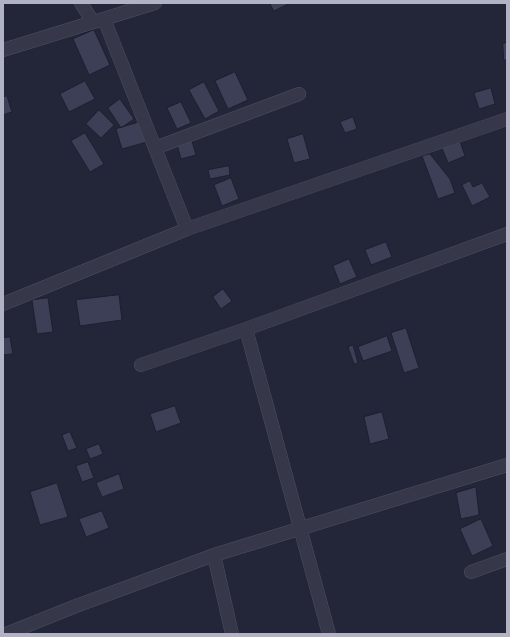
<!DOCTYPE html>
<html>
<head>
<meta charset="utf-8">
<style>
	body { margin:0 }
	#map { position:relative; width:510px; height:637px; overflow:hidden; background:#232539; font-family:"Open Sans",sans-serif }
	canvas { display:block }
	.frame { position:absolute; inset:0; border:4px solid #b1b3c5; pointer-events:none }
</style>
</head>
<body>
<div id="map">
<canvas width="510" height="637"></canvas>
<div class="frame"></div>
</div>
<script>
const ctx = document.querySelector('canvas').getContext('2d');
ctx.lineJoin = 'round';
function paint(path, color) { ctx.fillStyle = color; ctx.fill(path, 'evenodd'); }
function stroke(path, color, width, dash) { ctx.strokeStyle = color; ctx.lineWidth = width; ctx.lineCap = dash ? 'butt' : 'round'; ctx.setLineDash(dash || []); ctx.stroke(path); }
const building = new Path2D(`
	M270,3H290L274,11Z
	M94,30L110,65L89,75L73,39Z
	M503,43H507V60H504Z
	M235,72L248,100L228,109L215,81Z
	M85,81L95,99L69,112L60,94Z
	M204,82L219,111L205,119L189,90Z
	M491,88L495,104L479,109L474,93Z
	M7,96L12,112L3,115V97Z
	M120,99L134,119L121,128L108,108Z
	M181,102L191,123L177,129L167,108Z
	M99,110L114,125L101,138L86,124Z
	M353,117L357,129L345,133L340,122Z
	M140,122L147,142L122,149L116,129Z
	M85,133L104,164L90,172L71,141Z
	M303,134L310,159L294,163L287,139Z
	M192,141L196,155L181,159L177,144Z
	M460,141L465,156L448,163L442,148Z
	M430,154L450,179L455,193L438,199L422,156Z
	M229,166L230,175L210,179L208,170Z
	M231,178L239,199L222,206L214,185Z
	M470,181L473,187L482,183L490,197L472,206L462,185Z
	M386,242L392,257L371,265L365,250Z
	M349,259L357,277L340,284L333,266Z
	M223,289L232,301L221,309L213,297Z
	M119,295L122,320L80,326L76,300Z
	M48,298L53,332L37,334L32,300Z
	M406,328L419,368L404,373L391,333Z
	M387,336L392,351L363,361L358,347Z
	M10,337L13,354L3,355V338Z
	M353,345L358,363L354,364L348,347Z
	M175,406L181,423L156,432L150,414Z
	M382,412L389,439L370,444L364,417Z
	M70,432L77,448L68,451L62,435Z
	M99,444L103,454L90,459L86,449Z
	M88,462L94,478L82,482L76,466Z
	M119,474L124,489L102,497L96,483Z
	M57,483L68,517L40,525L30,492Z
	M476,487L479,515L461,519L456,493Z
	M102,511L109,528L86,537L79,519Z
	M481,519L493,546L472,556L460,529Z`);
paint(building, '#3d3f56');
stroke(building, '#1e2030', 1);
const minor = new Path2D(`
	M81,3L93,22
	M104,19L187,229
	M3,50L155,3
	M155,148L299,94
	M3,304L187,229L507,119
	M246,329L329,634
	M141,365L246,329L507,234
	M214,555L232,634
	M471,572L507,559
	M6,634L76,606L214,555L507,465`);
stroke(minor, '#4e5061', 14);
stroke(minor, '#363849', 13);
</script>
</body>
</html>
